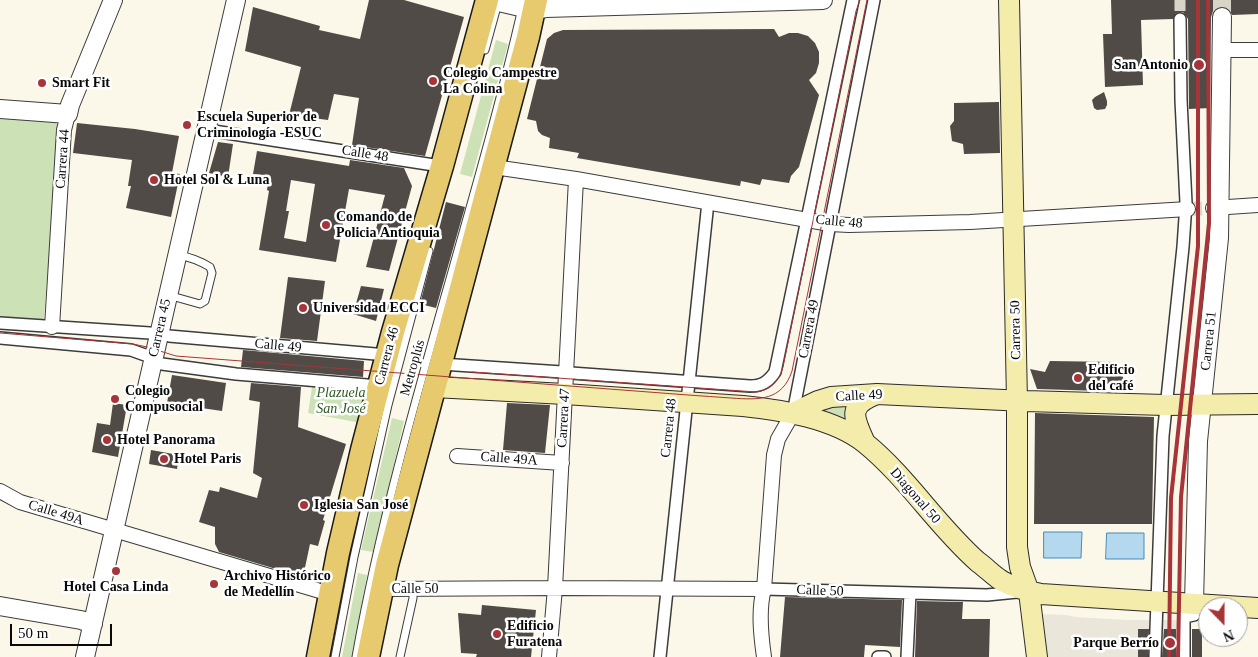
<!DOCTYPE html>
<html>
<head>
<meta charset="utf-8">
<style>
	body { margin:0 }
	#map { position:relative; width:1258px; height:657px; overflow:hidden; background:#fcf8e9; font-family:"Times New Roman",serif }
	canvas { display:block }
	.north { position:absolute; left:1198px; top:597px; width:50px; height:50px; box-sizing:border-box; background:#fff; border:1px solid #9d9d9d; border-radius:50%; rotate:158deg; font-size:14px; font-weight:700; line-height:20px; text-align:center; color:#090909 }
	.north::after { content:''; display:block; margin:auto; width:18px; height:22px; background:#a73439; clip-path:polygon(50% 0,100% 100%,50% 72%,0 100%) }
	.scale { position:absolute; left:10px; top:624px; width:102px; height:22px; box-sizing:border-box; border:2px solid #090909; border-top:0; padding-left:6px; font-size:15px; line-height:18px; white-space:nowrap; color:#090909; -webkit-text-stroke:4px #fff; paint-order:stroke }
</style>
</head>
<body>
<div id="map">
<canvas width="1258" height="657"></canvas>
<div class="north">N</div>
<div class="scale">50 m</div>
</div>
<script>
const ctx = document.querySelector('canvas').getContext('2d');
ctx.lineJoin = 'round';
function paint(path, color) { ctx.fillStyle = color; ctx.fill(path, 'evenodd'); }
function stroke(path, color, width, dash) { ctx.strokeStyle = color; ctx.lineWidth = width; ctx.lineCap = dash ? 'butt' : 'round'; ctx.setLineDash(dash || []); ctx.stroke(path); }
function drawText(font, color, halo, rows, align = 'center') {
  ctx.font = font + ' "Times New Roman",serif'; ctx.lineWidth = 5; ctx.setLineDash([]); ctx.textBaseline = 'middle'; ctx.strokeStyle = halo; ctx.fillStyle = color; for (const [text, x, y, turn = 0] of rows) {
    ctx.save(); ctx.translate(x, y); ctx.rotate((+turn || 0) * Math.PI / 180); ctx.textAlign = isNaN(turn) ? turn : align; if (halo) ctx.strokeText(text, 0, 0); ctx.fillText(text, 0, 0); ctx.restore();
  }
}
paint(new Path2D(`
	M496,40L508,44L472,177L460,174Z
	M0,115L54,120L59,127L44,318L41,320L0,318Z
	M313,381L371,385L361,423L308,413Z
	M848,400L846,410L850,425L814,412Z
	M392,418L404,421L374,552L361,550Z
	M358,573L367,575L352,657H342Z`), '#cde1b7');
paint(new Path2D(`
	M1039,614L1067,615L1075,617L1128,620H1180V657H1043Z`), '#eae6da');
const water = new Path2D(`
	M1044,532H1082L1081,558H1044Z
	M1107,533H1144V559H1106Z`);
paint(water, '#b4d8ed');
stroke(water, '#448bbb', 1);
paint(new Path2D(`
	M369,0H404L464,17L425,156L352,145L359,98L334,94L328,120L289,115L301,67L245,51L253,7L320,26L319,30L360,39Z
	M1111,0H1258V14L1232,15L1228,8L1223,6L1217,8L1213,11L1211,17L1210,108L1189,109L1188,19L1183,12L1176,13L1173,19L1141,20L1143,85L1105,87L1103,34H1112Z
	M774,29L779,37L789,33H798L808,36L815,43L819,52V63L816,73L809,80L819,95L799,167L791,176L789,183L762,179L760,185L741,181L740,186L577,158L579,153L549,148L550,138L542,135L538,131L536,121L527,119L547,39L554,33L563,30Z
	M1104,92L1107,101V105L1105,109L1097,110L1094,108L1092,100L1095,97Z
	M999,102L1000,153L964,154L963,144L952,141L950,126L954,121V103Z
	M77,123L135,129L179,136L172,173L180,174L171,217L126,208L131,186H128L132,160L73,153Z
	M218,142L233,144L228,177L209,173Z
	M257,151L349,166L350,160L404,168L412,186L389,271L366,267L385,195L349,189L336,262L259,250L269,191L267,190L269,176L253,174ZM291,180L315,184L306,242L284,238L289,211H286Z
	M446,202L465,207L436,308L420,304Z
	M288,277L325,281L317,341L280,338Z
	M361,286L384,289L376,321L353,314Z
	M243,350L364,361L363,377L241,367Z
	M1050,361L1117,362L1126,385L1105,384L1102,391L1037,389L1030,369L1045,372Z
	M172,375L226,383L222,411L167,403Z
	M251,383L301,387L298,427L346,444L323,520L325,521L318,546L310,544L303,577L219,552L215,544V527L199,522L209,490L219,492L220,487L257,498L262,478L253,473L260,402L249,400Z
	M113,403L127,405L118,457L92,452L97,423L110,425Z
	M507,403L550,405L545,453L503,450Z
	M1035,413L1154,417L1152,524H1034Z
	M151,450L179,455L177,469L149,464Z
	M785,597L902,600L900,647L865,645L864,657H780Z
	M917,601L963,602L962,619H990L989,657H915Z
	M482,605L536,610L531,657H476L477,654L461,653L458,613L481,615Z
	M1138,629H1149L1148,657H1138Z
	M1164,629H1176V657H1162Z
	M1192,629H1202V657H1192Z`), '#514b47');
stroke(new Path2D(`
	M1180,0V19`), '#d8d4c7', 11, [11, 5.5]);
stroke(new Path2D(`
	M1188,209L1213,208`), '#d8d4c7', 14, [14, 7]);
stroke(new Path2D(`
	M1222,17V0`), '#d8d4c7', 18, [18, 9]);
const service = new Path2D(`
	M485,50L498,3
	M168,295L200,304L205,301L212,273L210,267C200,261 190,257 178,255
	M335,657L354,557L388,405L429,251
	M356,657C395,437 472,226 522,8
	M400,657L413,598V589`);
const pedestrian = new Path2D(`
	M207,130L434,165
	M0,323L150,333
	M169,336L387,355
	M0,338L131,350L145,355
	M162,364L236,374L379,386
	M441,364L562,372
	M571,373L750,386C762,386 768,382 775,372L853,0
	M793,413L874,0
	M764,589L987,595L1017,592
	M660,657L708,202
	M878,657H885
	M907,657L910,593
	M1155,657L1163,436L1183,247L1186,203L1181,100L1180,19
	M1184,657V617L1194,615V603`);
const minor = new Path2D(`
	M1221,50H1258
	M494,167L576,179L830,224L849,225L970,222L1188,209
	M1213,208L1258,205
	M52,327L64,130L68,114
	M457,456L562,463
	M0,491L20,502L330,594
	M382,589L562,588L764,589
	M549,657L555,588L576,179
	M764,657C761,636 758,610 764,589L774,455L778,439L793,413`);
const tertiary = new Path2D(`
	M490,0L533,10L546,8L823,0
	M0,109L68,114L70,105L113,0
	M1194,603L1198,441L1219,238L1222,17
	M0,606L81,620L93,624
	M85,657L236,0`);
const secondary = new Path2D(`
	M1009,0L1017,401V547L1020,567L1029,592L1037,657
	M434,387L565,394L743,406C782,410 833,418 865,443C907,477 937,526 978,562C985,567 992,574 999,579C1011,587 1027,591 1041,594L1258,608
	M793,413L818,401L831,397L877,394L1025,401L1165,405L1258,404
	M865,443C854,418 846,406 877,394`);
const primary = new Path2D(`
	M318,657L338,553L362,450L393,332L442,166L487,0
	M368,657L387,565L528,37L536,0`);
stroke(service, '#3c3c3c', 9);
stroke(pedestrian, '#3c3c3c', 14);
stroke(minor, '#3c3c3c', 16);
stroke(tertiary, '#3c3c3c', 20);
stroke(secondary, '#2b2b2b', 22);
stroke(primary, '#1a1a1a', 25);
stroke(service, '#fff', 7);
stroke(pedestrian, '#fff', 11);
stroke(minor, '#fff', 14);
stroke(tertiary, '#fff', 18);
stroke(secondary, '#f4ecab', 20);
stroke(primary, '#e7ca6e', 22);
stroke(new Path2D(`
	M0,333L133,344L147,347L176,356L688,395C702,396 717,397 731,398C759,400 782,401 792,371L867,0
	M472,372L756,392C771,390 779,381 783,367L856,11L860,0`), '#a73439', 1);
stroke(new Path2D(`
	M1169,657L1171,498L1198,246V0
	M1178,657L1181,497L1209,223L1208,0`), '#a73439', 4);
for (const [x, y, r, color] of [
	[1199,65,6,"#a73439"],
	[433,81,5,"#a73439"],
	[42,83,5,"#a73439"],
	[187,125,5,"#a73439"],
	[154,180,5,"#a73439"],
	[326,225,5,"#a73439"],
	[303,308,5,"#a73439"],
	[1078,378,5,"#a73439"],
	[115,399,5,"#a73439"],
	[107,440,5,"#a73439"],
	[164,459,5,"#a73439"],
	[304,505,5,"#a73439"],
	[116,571,5,"#a73439"],
	[214,584,5,"#a73439"],
	[497,634,5,"#a73439"],
	[1170,643,6,"#a73439"]
]) { const dot = new Path2D(); dot.arc(x, y, r, 0, 2 * Math.PI); ctx.fillStyle = color; ctx.fill(dot); stroke(dot, '#fff', 2); }
drawText('bold 14px', '#090909', '#fff', [
	["San Antonio",1188,65,"right"],
	["Colegio Campestre",443,73],
	["La Colina",443,89],
	["Smart Fit",52,83],
	["Escuela Superior de",197,117],
	["Criminología -ESUC",197,133],
	["Hotel Sol & Luna",164,180],
	["Comando de",336,217],
	["Policia Antioquia",336,233],
	["Universidad ECCI",313,308],
	["Edificio",1088,370],
	["del café",1088,386],
	["Colegio",125,391],
	["Compusocial",125,407],
	["Hotel Panorama",117,440],
	["Hotel Paris",174,459],
	["Iglesia San José",314,505],
	["Archivo Histórico",224,576],
	["de Medellín",224,592],
	["Hotel Casa Linda",116,587,"center"],
	["Edificio",507,626],
	["Furatena",507,642],
	["Parque Berrío",1159,643,"right"]
], 'left');
drawText('14px', '#090909', '#fff', [
	["Calle 48",365,154,9],
	["Carrera 44",63,159,-86],
	["Calle 48",839,222,5],
	["Carrera 45",160,328,-77],
	["Carrera 49",809,329,-79],
	["Carrera 50",1016,330,-91],
	["Carrera 51",1209,341,-84],
	["Calle 49",278,346,5],
	["Carrera 46",387,356,-75],
	["Metroplús",413,368,-74],
	["Calle 49",859,396,-3],
	["Carrera 47",564,418,-87],
	["Carrera 48",669,428,-84],
	["Calle 49A",509,459,4],
	["Diagonal 50",915,496,49],
	["Calle 49A",56,513,17],
	["Calle 50",415,589],
	["Calle 50",820,591,2]
]);
drawText('italic 14px', '#2e5823', '#fff', [
	["Plazuela",341,393],
	["San José",341,409]
]);
</script>
</body>
</html>
